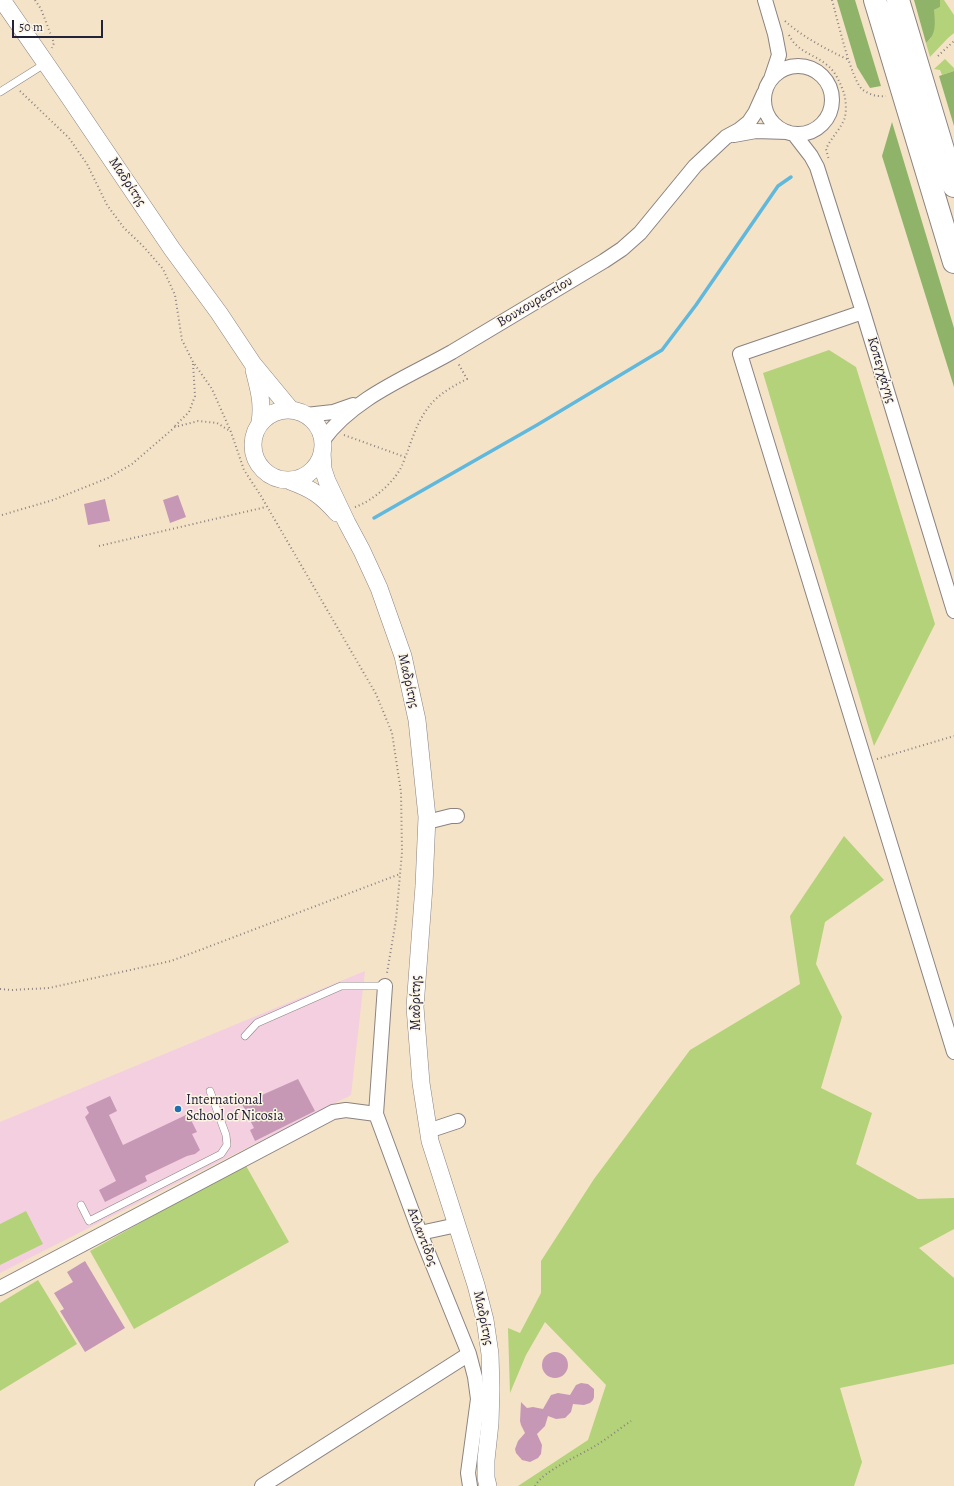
<!DOCTYPE html>
<html>
<head>
<meta charset="utf-8">
<style>
	body { margin:0 }
	#map { position:relative; width:954px; height:1486px; overflow:hidden; background:#f4e3c7; font-family:Alegreya,serif }
	canvas { display:block }
	.scale { position:absolute; left:12px; top:20px; width:91px; height:18px; box-sizing:border-box; border:2px solid #22223b; border-top:0; padding-left:5px; font-size:12px; line-height:14px; white-space:nowrap; color:#22223b; -webkit-text-stroke:3px #fcf5e5; paint-order:stroke }
</style>
</head>
<body>
<div id="map">
<canvas width="954" height="1486"></canvas>
<div class="scale">50 m</div>
</div>
<script>
const ctx = document.querySelector('canvas').getContext('2d');
ctx.lineJoin = 'round';
function paint(path, color) { ctx.fillStyle = color; ctx.fill(path, 'evenodd'); }
function stroke(path, color, width, dash) { ctx.strokeStyle = color; ctx.lineWidth = width; ctx.lineCap = dash ? 'butt' : 'round'; ctx.setLineDash(dash || []); ctx.stroke(path); }
function drawText(font, color, halo, rows, align = 'center') {
  ctx.font = font + ' Alegreya,serif'; ctx.lineWidth = 3; ctx.setLineDash([]); ctx.textBaseline = 'middle'; ctx.strokeStyle = halo; ctx.fillStyle = color; for (const [text, x, y, turn = 0] of rows) {
    ctx.save(); ctx.translate(x, y); ctx.rotate((+turn || 0) * Math.PI / 180); ctx.textAlign = isNaN(turn) ? turn : align; if (halo) ctx.strokeText(text, 0, 0); ctx.fillText(text, 0, 0); ctx.restore();
  }
}
paint(new Path2D(`
	M365,971L351,1095L0,1273V1122Z`), '#f3cfe0');
paint(new Path2D(`
	M940,0H944L954,15V33L948,38L930,57L926,43L931,38L934,10L940,7Z
	M945,59L954,68V71L942,75L940,70L934,69Z
	M829,350L856,367L935,624L874,746L763,373Z
	M844,836L884,880L825,922L816,964L842,1017L821,1088L872,1113L856,1164L918,1199L954,1198V1229L919,1248L954,1278V1364L840,1388L862,1462L854,1486H518L588,1440L606,1385L545,1322L526,1355L510,1393L508,1328L520,1333L541,1293V1261L594,1179L690,1050L800,984L790,916Z
	M245,1164L289,1242L134,1329L90,1251Z
	M26,1211L43,1244L0,1265V1224Z
	M38,1280L77,1344L0,1391V1303Z`), '#b4d279');
paint(new Path2D(`
	M837,0H855L881,86L870,88L857,67Z
	M914,0H940V7L934,10C935,23 937,34 926,43Z
	M954,71V126L939,76Z
	M892,122L954,328V387L882,156Z`), '#8fb469');
stroke(new Path2D(`
	M374,518L537,425L662,350L696,305L778,186L791,177`), '#60b8dd', 3.5);
paint(new Path2D(`
	M178,495L186,517L170,523L163,500Z
	M105,499L110,521L88,525L84,504Z
	M298,1079L315,1111L255,1141L250,1130L254,1128L241,1102L251,1097L253,1099Z
	M110,1096L117,1111L109,1115L123,1145L188,1114L197,1132L192,1134L200,1150L195,1154L187,1156L145,1176L147,1181L105,1202L99,1190L116,1181L85,1117L89,1113L86,1107Z
	M85,1261L125,1328L85,1352L60,1311L64,1309L54,1293L73,1282L67,1272Z
	M542 1365a13 13 0 1 1 26 0a13 13 0 1 1-26 0Z
	M581,1383L588,1384L594,1389V1397L593,1400L590,1403L584,1405L573,1404L571,1412L565,1418L556,1419L548,1416L545,1426L537,1434L542,1445L541,1454L538,1458L530,1462L522,1460L516,1453L515,1449L518,1441L525,1433L521,1425L520,1421L521,1402L527,1408L533,1407L543,1409L551,1395L558,1393L570,1395L576,1385Z`), '#c698b6');
const service = new Path2D(`
	M0,92L46,63
	M245,1036L257,1023L341,986H385
	M81,1205L89,1221L221,1154L227,1145L226,1135L210,1091`);
const minor = new Path2D(`
	M765,0L775,34L779,55L771,79
	M764 100a34 34 0 1 1 68 0a34 34 0 1 1-68 0Z
	M794,134L811,156L817,167L863,312L954,611
	M734,135L756,131L787,132
	M863,312L740,354L954,1052
	M306,415L333,412L353,405
	M323,440C353,398 408,377 452,352C503,322 553,291 604,261L622,249L640,233L695,166L726,137L739,130L749,122L755,113L764,93
	M427,822L451,816H457
	M385,986L376,1114L420,1233L469,1354L475,1377L478,1399L468,1473L470,1486
	M428,1131L458,1121
	M420,1233L457,1225
	M0,1288L333,1112L346,1110L376,1114
	M262,1486L469,1354`);
const tertiary = new Path2D(`
	M2,0L67,94L172,249L219,313L253,364L291,410
	M254,370C259,390 263,402 260,423
	M253 445a35 35 0 1 1 70 0a35 35 0 1 1-70 0Z
	M322,452L323,469L327,481L347,523L362,551L379,588L403,656L417,720L427,817L424,886L415,1007L421,1083L430,1141L476,1285L485,1320L490,1354L491,1389L490,1423L486,1460V1478L488,1486
	M290,481C312,489 321,495 337,513`);
const motorway = new Path2D(`
	M875,0L954,262
	M898,0L954,186`);
stroke(service, '#8b8281', 8);
stroke(minor, '#8b8281', 16);
stroke(tertiary, '#8b8281', 18);
stroke(motorway, '#8b8281', 24);
stroke(new Path2D(`
	M35,0L41,9L54,43L52,48
	M832,0C837,17 851,81 863,90C870,95 878,97 886,96
	M785,21C804,38 826,49 849,60
	M789,35C797,52 814,54 827,65C836,72 840,83 844,93C846,101 847,112 844,120C839,131 831,138 826,149L829,160
	M938,56L954,41
	M20,91L69,138L87,164L107,205L124,228L143,246L163,269L175,295L182,340L193,362L212,389L231,432L244,470L261,496L376,694L392,733L401,792L402,852L396,920L387,973
	M175,426L189,412L195,396L193,363
	M344,435L405,457
	M355,507C373,501 397,480 403,463C410,446 415,427 425,412C435,396 451,387 467,379L458,363
	M2,515L53,500L108,478L132,464L175,427L198,421L217,423L230,431
	M99,546L266,507
	M877,759L954,736
	M0,989L11,990L49,988L171,961L400,874
	M535,1486C544,1470 579,1456 595,1446C607,1439 619,1429 631,1421`), '#8b8281', 2, [1, 3]);
stroke(service, '#fff', 7);
stroke(minor, '#fff', 14);
stroke(tertiary, '#fff', 17);
stroke(motorway, '#fff', 22);
for (const [x, y, r, color] of [
	[178,1109,4,"#1f6fb2"]
]) { const dot = new Path2D(); dot.arc(x, y, r, 0, 2 * Math.PI); ctx.fillStyle = color; ctx.fill(dot); stroke(dot, '#fcf5e5', 1.5); }
drawText('14px', '#22223b', '#fcf5e5', [
	["Μαδρίτης",127,182,56],
	["Βουκουρεστίου",535,302,-31],
	["Κοπεγχάγης",881,370,73],
	["Μαδρίτης",408,681,77],
	["Μαδρίτης",417,1003,-90],
	["Ατλαντίδος",422,1237,69],
	["Μαδρίτης",483,1318,78]
]);
drawText('14px', '#22223b', '#fcf5e5', [
	["International",186,1101],
	["School of Nicosia",186,1117]
], 'left');
</script>
</body>
</html>
